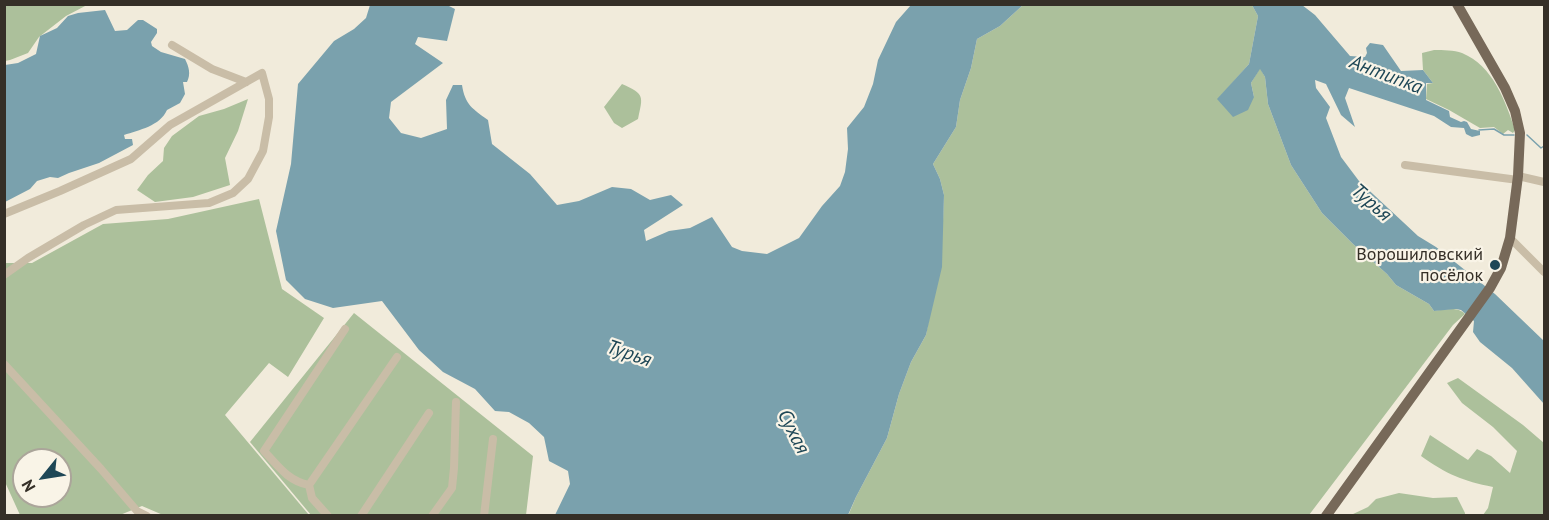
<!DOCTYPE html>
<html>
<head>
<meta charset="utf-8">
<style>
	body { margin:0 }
	#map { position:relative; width:1549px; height:520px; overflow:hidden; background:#f1ebdb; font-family:"PT Sans",sans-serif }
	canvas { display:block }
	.frame { position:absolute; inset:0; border:6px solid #352f27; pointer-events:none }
	.north { position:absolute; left:12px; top:448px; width:60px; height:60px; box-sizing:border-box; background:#f9f4e7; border:2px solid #aba59a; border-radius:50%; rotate:240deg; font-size:16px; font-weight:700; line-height:24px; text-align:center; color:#352f27 }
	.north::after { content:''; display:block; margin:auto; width:21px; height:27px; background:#1e4756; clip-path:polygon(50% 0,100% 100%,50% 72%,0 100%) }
</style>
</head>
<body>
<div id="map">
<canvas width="1549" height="520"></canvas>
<div class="frame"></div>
<div class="north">N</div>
</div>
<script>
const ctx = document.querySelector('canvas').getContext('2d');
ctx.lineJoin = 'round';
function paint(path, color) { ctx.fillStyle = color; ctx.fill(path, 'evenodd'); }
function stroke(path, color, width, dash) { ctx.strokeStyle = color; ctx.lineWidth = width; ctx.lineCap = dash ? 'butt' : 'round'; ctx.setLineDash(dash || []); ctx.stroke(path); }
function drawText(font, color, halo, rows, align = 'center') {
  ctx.font = font + ' "PT Sans",sans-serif'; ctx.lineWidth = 4.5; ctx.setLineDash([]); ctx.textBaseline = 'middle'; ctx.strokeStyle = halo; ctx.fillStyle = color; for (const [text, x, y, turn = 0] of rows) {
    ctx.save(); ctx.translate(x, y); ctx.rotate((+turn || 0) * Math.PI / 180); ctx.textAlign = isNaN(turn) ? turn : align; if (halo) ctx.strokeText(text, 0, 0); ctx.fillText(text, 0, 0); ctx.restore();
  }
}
paint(new Path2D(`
	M5,4H87V5L66,16L39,37L28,53L10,60L5,61Z
	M1023,5H1252L1258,16L1249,64L1218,99L1254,97L1251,83L1260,68L1265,77L1268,104L1291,165L1322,213L1353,244L1387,274L1396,285L1429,304L1434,311C1445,310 1457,306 1465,314L1453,325L1309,515L848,516L856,497L887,438L899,394L911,362L926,335L930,313L943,220L944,195L940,179L933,164L956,127L960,100L971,68L977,39L1000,26Z
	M1434,50C1443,50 1454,50 1462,53C1493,66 1505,100 1515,130L1513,133L1508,130L1503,134L1494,127L1480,128L1449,110L1426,99L1427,84L1433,83L1423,70L1422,53Z
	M622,84C645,94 643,96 638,119L622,128L614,123L604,107Z
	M248,99L238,131L225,158L230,185L193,197L155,202L137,190L148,175L163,161L164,148L172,136L199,116L224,109Z
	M259,199L282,289L324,318L288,377L269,363L225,415L309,515H163L142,506L120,515H20L5,482V263H32L103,224L168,219ZM24,460H60V496H24Z
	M354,313L533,456L526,515H311L250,442Z
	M1458,378L1523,425L1544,443V515H1483L1488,508L1493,487C1463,481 1446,474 1421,456L1430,435L1468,460L1477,449L1491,456L1510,473L1517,451L1493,427L1462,403L1447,383Z
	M1399,493L1433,498L1457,497L1465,513V515H1351L1368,507L1376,499Z`), '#acc09b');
paint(new Path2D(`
	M445,4L455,9L447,41L418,37L415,44L443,63L391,102L389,118L401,133L421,138L447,129L446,100L453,85H462C465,105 473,109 488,120L492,144L530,174L557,205L579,201L612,187L631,189L650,200L671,195L683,205L644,230L646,241L669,231L690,228L712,217L732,247L742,251L767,254L799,238L822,206L840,186L845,172L848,149L847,128L864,107L873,84L878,60L896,22L911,5H1023L1000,26L977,39L971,68L960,100L956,127L933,164L940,179L944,195L942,267L926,335L911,362L899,394L887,438L856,497L848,515H555L570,484L568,471L549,461L544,437L529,423L509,412L495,411L475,389L443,372L419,350L382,301L333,308L305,299L286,280L276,231L291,164L298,84L334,41L354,29L366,18L370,5Z
	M1252,5H1302L1315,15L1350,56L1365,57L1367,53L1366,48L1370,43L1383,45L1401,71L1423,70L1433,83H1426V100L1449,111L1450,117L1461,122L1464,121L1467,122L1471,129L1480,131V135L1472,137L1466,134L1464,128L1451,127L1434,116L1349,88L1345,98L1355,127L1341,115L1326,84L1315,80L1316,88L1330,107L1326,118L1341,157L1359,181L1418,236L1436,247L1495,294L1544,341V404L1512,368L1480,342L1473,332L1474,321L1461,310L1456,309L1434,311L1429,304L1396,285L1387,274L1353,244L1322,213L1291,165L1268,104L1265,77L1260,69L1251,83L1254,97L1248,110L1233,117L1217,99L1249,64L1258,16Z
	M105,10L115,31L127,30L138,20H143L157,29V33L151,42L152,46L161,52L185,59C189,67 191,74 187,82H183L185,94L180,103L167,110C160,126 139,130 124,135L125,139H132L133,145L99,163L69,173L58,178L50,177L37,181L30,189L5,202V65L18,63L36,54L40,36L57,28L68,16L78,13Z`), '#7aa1ad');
stroke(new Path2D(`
	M1479,130L1494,129L1504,135H1514
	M1527,135L1541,148L1544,146`), '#7aa1ad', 1.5);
stroke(new Path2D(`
	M172,45L212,69L246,82
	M1405,165L1518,180
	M1518,176L1544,182
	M4,214L60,191L131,159L170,125L262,73L269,99V117L263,151L248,179L233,193L209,203L116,210L84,225L28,258L4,275
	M1510,238L1544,272
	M4,364L101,469L137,511L147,516
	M309,485C288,481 278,466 264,451L345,329
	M328,516L312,498L309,485L397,357
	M361,516L429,413
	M432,516L452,488L454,468L456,402
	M484,516L493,439`), '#c9bda7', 8);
stroke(new Path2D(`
	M1326,516L1490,288L1501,268L1510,238L1518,176L1520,133L1515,111L1505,88L1457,4`), '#776959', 10);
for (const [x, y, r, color] of [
	[1495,265,6,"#1e4756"]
]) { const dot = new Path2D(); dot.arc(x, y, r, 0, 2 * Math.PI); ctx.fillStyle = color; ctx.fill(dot); stroke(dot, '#f9f4e7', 2); }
drawText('18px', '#352f27', '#f9f4e7', [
	["Ворошиловский",1483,255],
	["посёлок",1483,276]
], 'right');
drawText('italic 20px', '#1e4756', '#f9f4e7', [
	["Антипка",1386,75,21],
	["Турья",1371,203,41],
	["Турья",629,354,19],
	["Сухая",793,432,63]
]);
</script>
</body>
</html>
